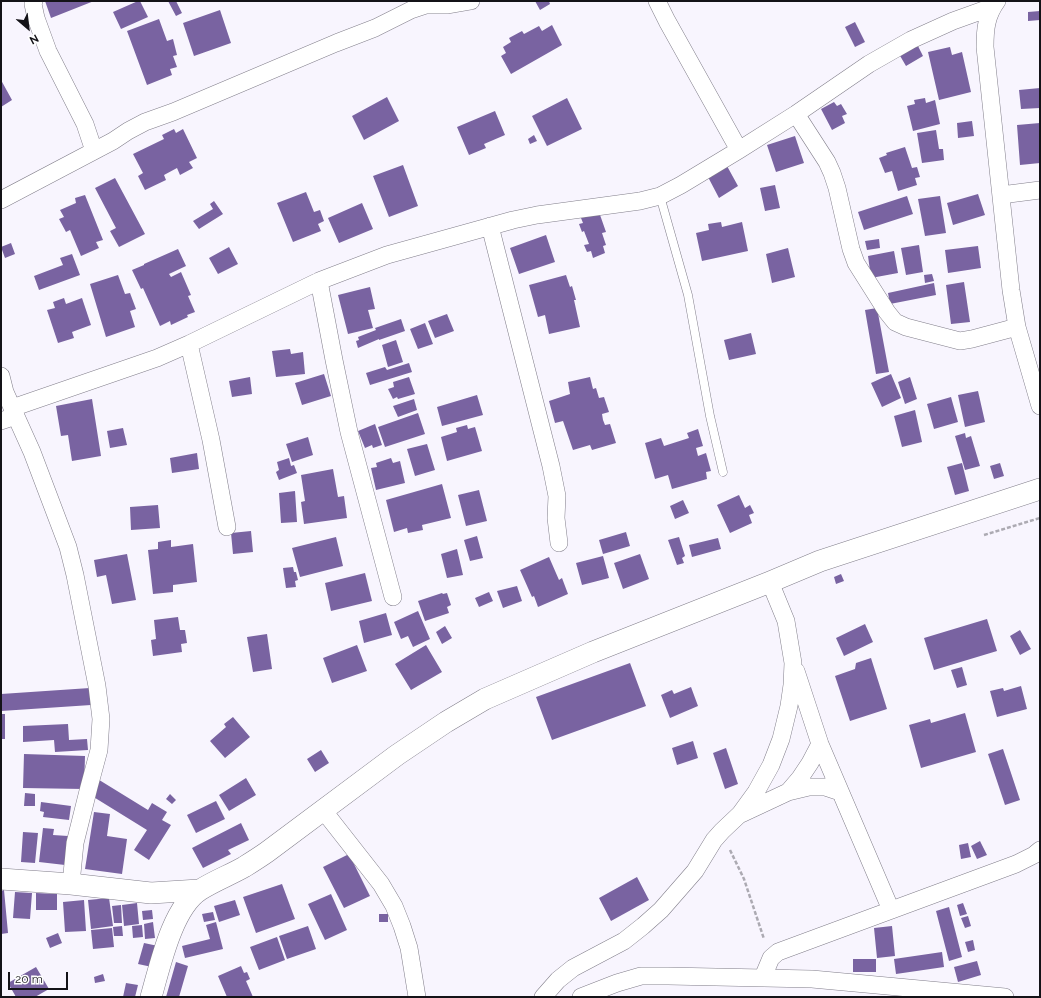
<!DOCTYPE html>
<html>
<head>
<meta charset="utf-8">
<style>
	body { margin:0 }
	#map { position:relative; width:1041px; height:998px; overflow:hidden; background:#f8f5fe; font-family:Raleway,sans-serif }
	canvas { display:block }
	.frame { position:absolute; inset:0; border:2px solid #141318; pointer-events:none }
	.north { position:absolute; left:8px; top:8px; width:40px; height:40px; -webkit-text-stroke:3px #fff; paint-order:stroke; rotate:152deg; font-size:11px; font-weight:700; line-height:16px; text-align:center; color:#141318 }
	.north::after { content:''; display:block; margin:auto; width:14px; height:18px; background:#141318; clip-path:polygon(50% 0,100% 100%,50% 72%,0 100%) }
	.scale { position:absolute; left:8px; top:972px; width:60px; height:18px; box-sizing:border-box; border:2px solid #141318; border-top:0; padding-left:5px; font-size:12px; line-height:14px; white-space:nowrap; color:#141318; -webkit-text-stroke:3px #fff; paint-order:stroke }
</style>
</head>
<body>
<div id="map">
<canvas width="1041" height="998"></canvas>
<div class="frame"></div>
<div class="north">N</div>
<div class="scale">20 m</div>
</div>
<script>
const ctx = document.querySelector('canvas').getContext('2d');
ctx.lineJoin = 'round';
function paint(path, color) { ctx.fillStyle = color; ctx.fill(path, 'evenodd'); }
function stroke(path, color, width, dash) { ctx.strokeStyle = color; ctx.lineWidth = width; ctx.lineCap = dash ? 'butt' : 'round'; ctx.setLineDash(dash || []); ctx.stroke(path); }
paint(new Path2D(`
	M45,1H94L51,18Z
	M138,1H140L148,17L121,29L113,12Z
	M168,1H176L182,13L176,16Z
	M535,1H549L550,4L540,10Z
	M220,10L231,43L194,56L183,23Z
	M1040,11V20L1028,21V12Z
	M159,19L167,41L173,39L177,55L173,56L177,67L170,69L172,75L147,85L127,31Z
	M855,22L865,42L855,47L845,27Z
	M552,25L562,45L511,74L501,56L506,53L503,47L511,42L509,38L522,31L524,34L539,26L542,31Z
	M918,46L923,56L906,66L899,54Z
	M950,47L952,55L962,52L971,92L939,100L928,52Z
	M1,80L12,100L1,107Z
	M1040,88V108L1021,109L1019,90Z
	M387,97L399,121L364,140L352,116Z
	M567,98L582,129L547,146L532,116Z
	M925,98L926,103L935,100L940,124L913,131L907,106L915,104L914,100Z
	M834,102L837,106L841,104L847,114L842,116L845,123L832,130L821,109Z
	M495,111L505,135L484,144L486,148L469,155L457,127Z
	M972,121L974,136L958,138L957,123Z
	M1040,123V163L1020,165L1017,125Z
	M174,129L176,133L183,129L197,158L189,162L193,168L180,175L177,168L164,175L166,180L145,190L138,176L143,173L133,154L164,139L162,135Z
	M936,130L939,149H943L944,160L922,163L917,133Z
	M534,135L537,141L530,144L528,139Z
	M795,136L804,163L776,172L767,145Z
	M905,147L912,168L917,167L920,177L915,178L917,185L898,191L892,171L885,173L879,158L887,155L886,153Z
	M403,165L418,206L389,217L373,176Z
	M727,166L738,186L719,198L708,177Z
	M115,178L145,234L119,247L110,231L116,228L95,188Z
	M775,185L780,208L765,211L760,188Z
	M306,192L314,212L320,210L324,221L318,224L321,231L293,242L277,203Z
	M978,194L985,215L953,225L947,203Z
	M85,195L103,240L96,242L99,248L81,256L70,230L66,232L59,219L64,217L60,210L76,203L75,198Z
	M907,196L913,214L864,230L858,212Z
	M940,196L946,233L925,236L918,199Z
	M214,201L223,214L199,229L193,221L213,209L210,204Z
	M362,203L373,229L339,243L328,218Z
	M599,212L606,232L602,233L606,245L603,246L605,253L593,258L591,251L587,252L584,245L589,244L584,231L582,232L579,224L583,223L581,218Z
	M721,222L722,227L742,222L748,251L702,261L696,233L709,230L708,224Z
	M546,235L555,262L519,274L510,248Z
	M879,239L880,248L867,250L865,241Z
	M11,243L15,254L5,258L1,247Z
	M919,245L923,272L906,275L901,248Z
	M978,246L981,268L948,273L945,250Z
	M229,247L238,264L218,274L209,258Z
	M788,248L795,277L772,283L766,254Z
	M178,249L186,266L169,274L171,277L181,272L191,295L188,296L195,312L187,315L188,317L171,325L170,321L160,326L143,288L141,289L132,270L144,265V264Z
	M894,251L898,273L871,278L868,256Z
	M72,254L80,275L39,290L34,276L63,265L60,258Z
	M932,274L934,281L925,283L924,275Z
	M118,275L125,294L130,293L136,309L130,311L135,327L106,337L90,284Z
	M566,275L570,287L572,286L576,300H574L580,327L549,334L545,315L538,317L529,285Z
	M964,282L970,322L951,324L946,285Z
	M934,283L936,295L890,304L888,293Z
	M370,287L375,309L368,310L373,328L348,334L338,295Z
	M64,298L66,304L82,298L91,325L72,332L74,338L58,343L47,310L55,308L53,302Z
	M877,308L889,372L876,374L865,310Z
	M447,314L454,331L435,338L428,321Z
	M401,319L405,331L379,340V339L358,348L356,341L359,340L358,337L376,330L375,328Z
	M425,323L433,344L418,349L410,329Z
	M751,333L756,354L729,360L724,340Z
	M396,340L403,362L388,367L382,345Z
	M290,349L291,354L303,352L305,374L276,377L272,351Z
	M409,363L412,372L370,385L366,373L385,367L387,370Z
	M324,374L331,396L302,405L295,383Z
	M891,374L901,398L882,407L871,383Z
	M250,377L252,394L232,397L229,381Z
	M409,377L415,394L398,399L397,397L393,399L388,389L394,387L393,382Z
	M590,377L593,389L596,388L599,398L604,397L609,412L602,414L603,420L605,425L610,424L616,443L592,450L590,445L573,450L563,421L555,423L549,401L570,394L568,382Z
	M910,377L917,399L905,404L898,382Z
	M978,391L985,422L965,427L958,395Z
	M477,395L483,415L442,426L437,407Z
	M951,397L958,422L934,429L927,404Z
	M92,399L101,456L72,461L68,435L61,436L56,406Z
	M414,399L417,410L398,417L393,406Z
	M915,410L922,442L902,447L894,416Z
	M418,413L425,434L385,447L378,427Z
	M375,424L382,445L373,448L372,445L365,448L358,431Z
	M467,425L468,429L475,427L482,451L447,461L441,437L457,432L456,428Z
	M123,428L127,445L110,448L107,431Z
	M698,429L703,446L696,448L698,456L706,453L711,471L706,472L707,479L672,489L668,475L655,479L645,443L661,438L664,446L689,438L687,433Z
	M965,433L966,438L971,436L980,466L965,470L955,436Z
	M308,437L313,455L292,462L286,444Z
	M427,444L435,470L415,476L407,449Z
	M197,453L199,469L172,473L170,458Z
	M289,458L291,466L294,465L297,473L279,480L276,472L279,470L277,462Z
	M391,458L393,463L400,461L405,483L376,490L371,468L377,467L376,463Z
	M962,463L969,491L955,495L947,467Z
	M1000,463L1004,476L994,479L990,466Z
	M333,469L338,497L344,496L347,518L304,524L301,502L305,501L301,475Z
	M442,484L451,518L422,525L423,530L408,533L407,528L394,532L386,500Z
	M479,490L487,521L466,526L458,495Z
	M295,491L297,522L281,523L279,493Z
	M739,495L745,508L750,505L754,513L749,515L752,523L730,533L717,505Z
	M683,500L689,513L675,519L670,506Z
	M158,505L160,528L131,530L130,507Z
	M251,531L253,552L233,554L231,533Z
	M626,532L630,546L603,554L599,540Z
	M477,536L483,558L470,561L464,540Z
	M336,537L343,566L300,577L292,548Z
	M679,537L685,556L682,558L684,563L677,565L668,540Z
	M718,538L721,549L692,557L689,545Z
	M171,540V547L193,544L197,582L173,585V592L153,594L148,550L158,549V542Z
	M457,549L463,575L447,578L441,554Z
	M127,554L136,600L112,604L106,575L97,577L94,560Z
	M640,554L649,579L623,589L614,563Z
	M603,556L609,578L582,585L576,563Z
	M549,557L559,580L562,578L568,594L538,607L534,596L532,597L520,570Z
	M293,567L294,572H296L298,580L295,581L296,587L286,588L283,568Z
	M365,573L372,601L331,611L325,583Z
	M841,574L844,581L836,584L834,577Z
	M517,586L522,601L503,608L497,591Z
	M489,592L493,601L479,607L475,598Z
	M442,593L443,594L447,593L451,605L447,607L449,613L425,621L418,601Z
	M418,611L430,639L413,647L408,636L401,639L394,622Z
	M386,613L392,635L364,643L359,621Z
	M178,617L180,630H185L187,643L181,644L182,652L153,656L151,640L156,639L154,620Z
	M987,619L997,651L934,670L924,638Z
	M865,624L873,642L844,656L836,638Z
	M445,626L452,638L442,644L436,632Z
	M1020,630L1031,649L1020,655L1010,636Z
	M267,634L272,669L253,672L247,637Z
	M357,645L367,671L332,683L323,658Z
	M426,645L442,672L411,690L395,664Z
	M871,658L887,709L850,721L835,676L855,669L856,663Z
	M630,663L646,706L552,740L536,697Z
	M962,667L967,685L957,688L951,670Z
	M1021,686L1027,709L997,717L990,691L1003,688L1004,691Z
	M691,687L698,706L670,718L661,695L672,690L674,694Z
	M90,688L91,705L1,711V694Z
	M965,713L976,752L921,768L909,725L930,719L931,723Z
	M1,714H5V739H1Z
	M233,717L250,737L225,758L210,741L226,727L224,724Z
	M68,724L69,740L87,739L88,750L55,752L54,740L23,742V726Z
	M693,741L698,758L677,765L672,748Z
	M726,748L738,784L725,789L713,753Z
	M1003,749L1020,800L1005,805L988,754Z
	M321,750L329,763L315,772L307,759Z
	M24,754L85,756L84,789L23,788Z
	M96,778L148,810L152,803L167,812L162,820L171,825L149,860L134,850L147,830L92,796Z
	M246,778L256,795L229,811L219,795Z
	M25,793L35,794V806H24Z
	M170,794L176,800L172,804L166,799Z
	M216,801L225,819L196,833L187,815Z
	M41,802L71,806L69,820L43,817L44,812L40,811Z
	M94,812L110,814L107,836L127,839L122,874L85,869Z
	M241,823L249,840L228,850L231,854L203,868L192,848Z
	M43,828L54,829L53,835L68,836L65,865L39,862Z
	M23,832L38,833L35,863L21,862Z
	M980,841L987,855L977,859L971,846Z
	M968,843L971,857L961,859L959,845Z
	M349,854L370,896L344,908L323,867Z
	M637,877L649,900L611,921L599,898Z
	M282,884L295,919L256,933L243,897Z
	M4,890L8,933L1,934V891Z
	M15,892L32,893L30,919L13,918Z
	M36,893L57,894V910H36Z
	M331,894L347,930L325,940L308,904Z
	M109,898L113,926L91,929L88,900Z
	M84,900L86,931L65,932L63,902Z
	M235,900L240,915L219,922L214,906Z
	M137,903L139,924L124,926L122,905Z
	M963,903L967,914L960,916L957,905Z
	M121,905L122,923H114L112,906Z
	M949,907L962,957L949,961L936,911Z
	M152,910L153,919L143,920L142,911Z
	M213,912L215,920L204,922L202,914Z
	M379,914H388V922H379Z
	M968,916L971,926L965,928L961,918Z
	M153,922L155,938L145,939L144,924Z
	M216,922L223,949L185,958L182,946L210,939L206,925Z
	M142,925L143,937L133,938L132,926Z
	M122,926L123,936H114L113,927Z
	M308,926L316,949L287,959L279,936Z
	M892,926L895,956L877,958L874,928Z
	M112,928L114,947L93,949L91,930Z
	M58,933L62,943L50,948L46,938Z
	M277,937L285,960L259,970L250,947Z
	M973,940L975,950L968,952L965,942Z
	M144,943L158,946L152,967L138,964Z
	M942,952L944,967L896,974L894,959Z
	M853,959H876V972H853Z
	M977,961L981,975L958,982L954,967Z
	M176,962L188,966L179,997H166Z
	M241,966L244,973L247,972L250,979L246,981L253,997H227L218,976Z
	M36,967L49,989L35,997H16L8,983Z
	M103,974L105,981L95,983L94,977Z
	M126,983L138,985L135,997H123Z`), '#7963a1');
const service = new Path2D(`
	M660,196L688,295L710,416L723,472`);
const minor = new Path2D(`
	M34,1L33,4L36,18L48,51L85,124L94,151
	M657,1L667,21L739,150
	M997,1C986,16 985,30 985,47L1011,290L1017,327L1040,406
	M796,114L827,162L832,173L837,188L851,249L856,263L887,312L895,322L906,327L960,341L972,339L1017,327
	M1001,195L1040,190
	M1,200L113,141L128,131L145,122L173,112L336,43L375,28L411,10L426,5H448L471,1
	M490,226L551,466L557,496L556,518L559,543
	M319,281L334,360L349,432L393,597
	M189,344L211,440L227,527
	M1,376L5,392L32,452L68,547L75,575L97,686L101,719L99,750L89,787L75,843L71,884
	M12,408L157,358L189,344L319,281L387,255L513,220L537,215L640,201L660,196L681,185L739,150L796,114L869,64L911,40L953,21L992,7
	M1,421L16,416
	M796,671L820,744L891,910
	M788,792L809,787H825L840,792
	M323,810L381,884L394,906L402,926L409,948L417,997
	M741,814L788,792L800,778L810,763L820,744
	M763,977L771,958L778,952L1016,864L1034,855L1040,850
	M543,997L558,980L573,968L624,941L643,926L661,910L695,871L714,840L722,831L740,814L756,792L771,765L781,739L789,706L792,685L793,663L786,621L770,582
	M581,997L617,983L641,976H668L812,979L1005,997`);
const tertiary = new Path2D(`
	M1,879L71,884L151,893L199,890
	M151,997C160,966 172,908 200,890C214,881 230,875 244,867C252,862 260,857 267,852L397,755L446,722L485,699L593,652L770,582L820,561L1040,489`);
stroke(service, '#817e8a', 9);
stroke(minor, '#817e8a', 18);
stroke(tertiary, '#817e8a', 22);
stroke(new Path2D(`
	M984,535L1040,518
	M730,850L744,879L764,939`), '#acaab2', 2.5, [4, 2]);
stroke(service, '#fff', 8);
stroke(minor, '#fff', 17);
stroke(tertiary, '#fff', 21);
</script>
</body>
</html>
